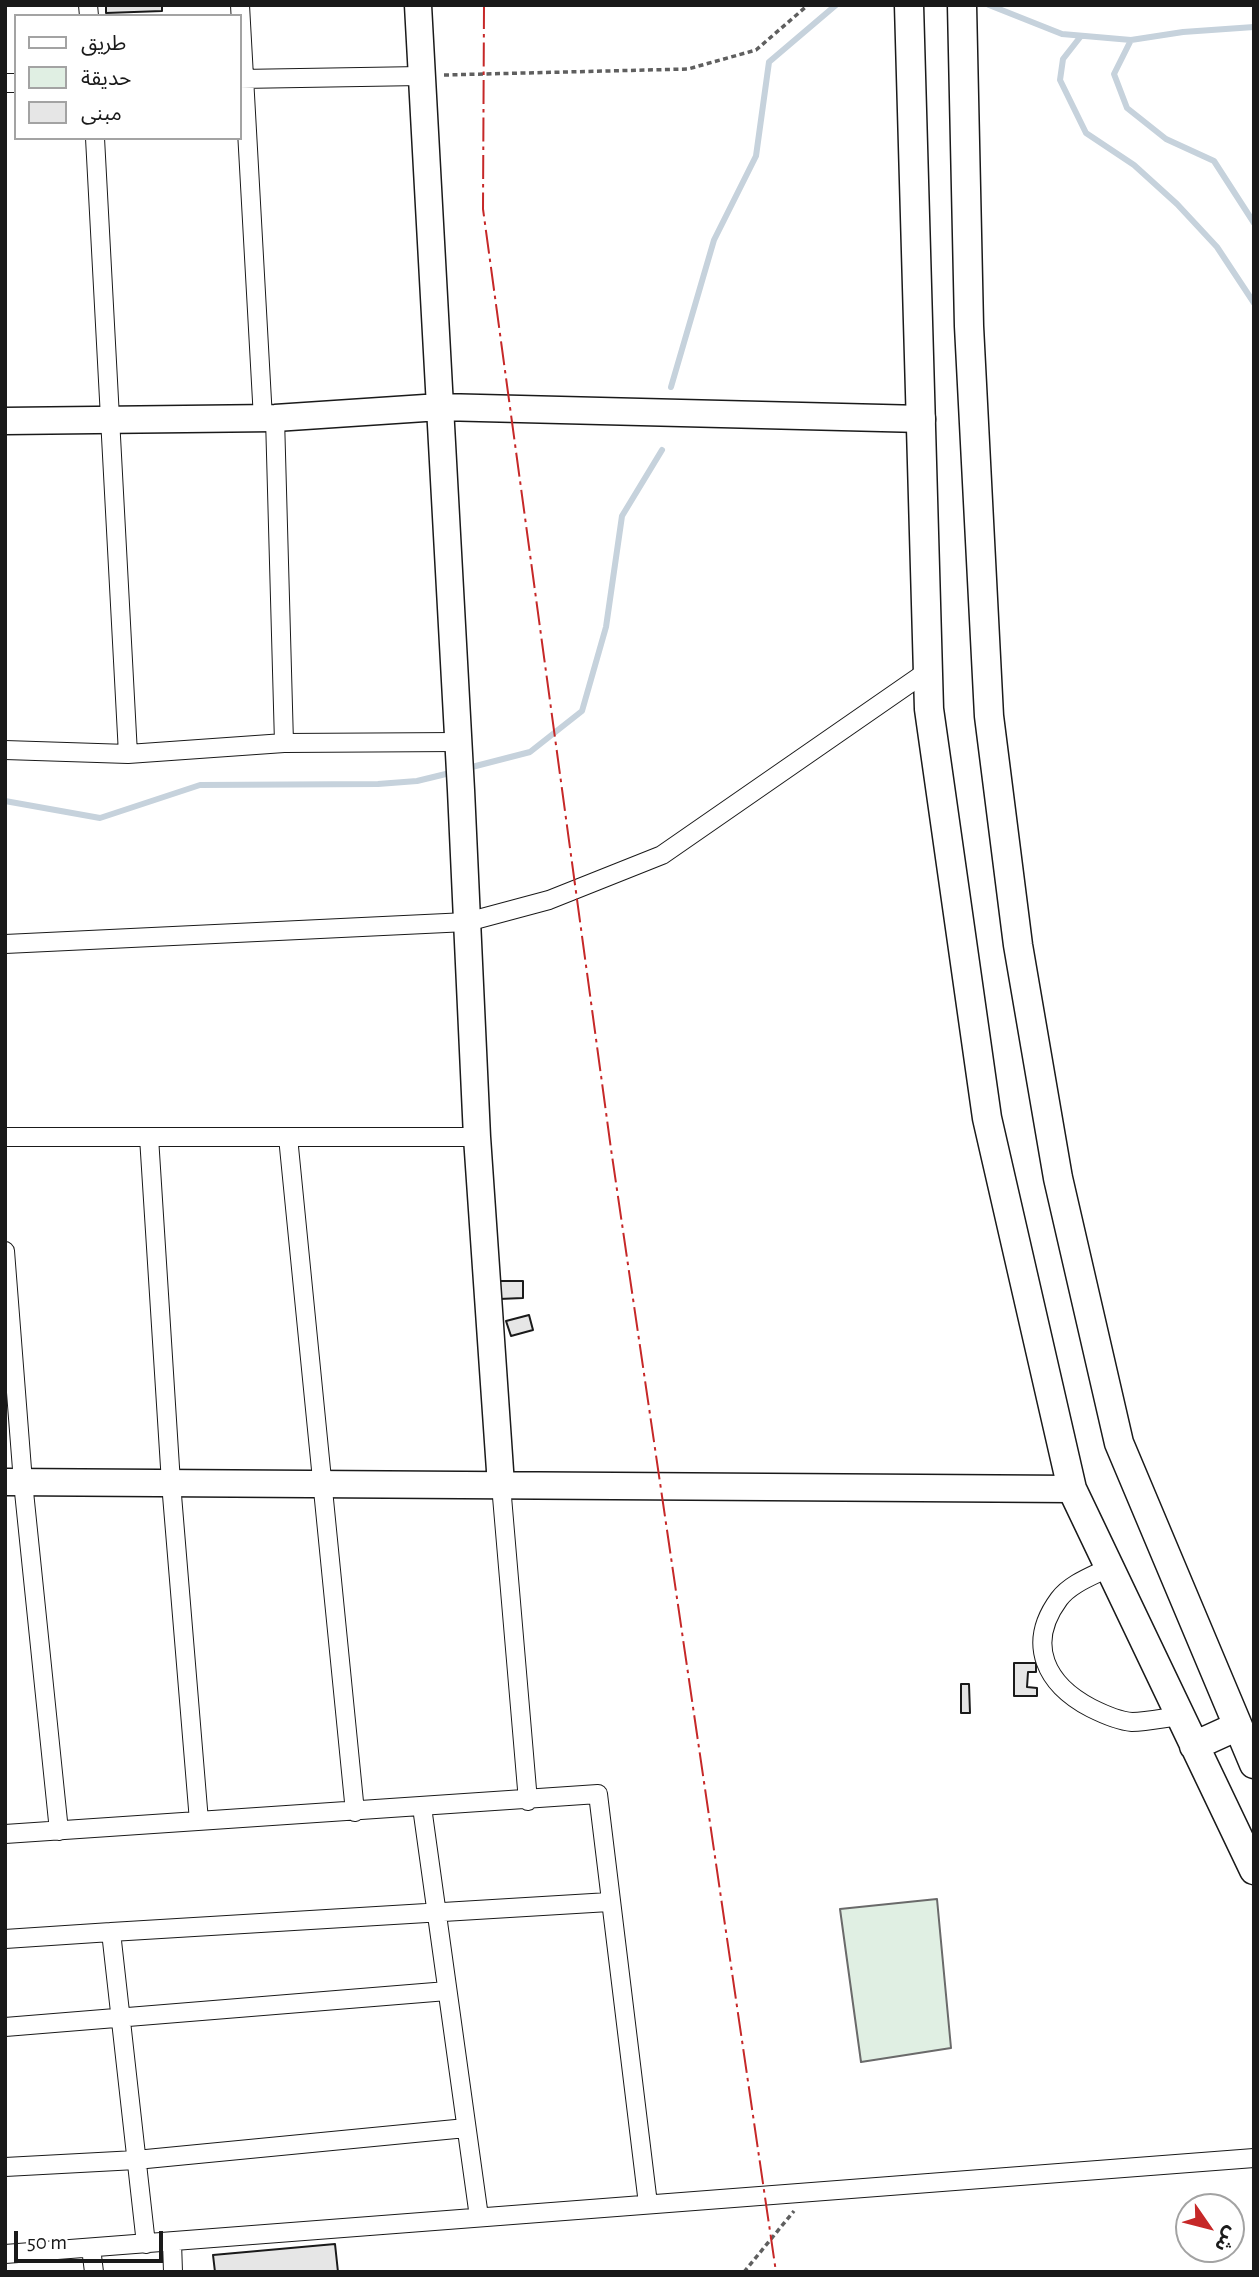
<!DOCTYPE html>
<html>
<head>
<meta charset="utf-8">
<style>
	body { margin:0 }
	#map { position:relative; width:1259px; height:2277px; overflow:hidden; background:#fff; font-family:"Alegreya Sans","Noto Sans Arabic",sans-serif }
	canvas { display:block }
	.frame { position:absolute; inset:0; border:7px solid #1a1a1a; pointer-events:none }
	.legend { position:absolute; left:14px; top:14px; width:228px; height:126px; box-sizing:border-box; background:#fff; border:2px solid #a3a3a3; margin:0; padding:9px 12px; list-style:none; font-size:21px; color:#1a1a1a }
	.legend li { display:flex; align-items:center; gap:14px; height:35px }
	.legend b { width:35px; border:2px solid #a3a3a3 }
	.north { position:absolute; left:1175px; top:2193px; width:70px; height:70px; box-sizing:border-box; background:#fff; border:2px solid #a3a3a3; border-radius:50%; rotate:125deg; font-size:19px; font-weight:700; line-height:28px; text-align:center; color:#1a1a1a }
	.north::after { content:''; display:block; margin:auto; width:24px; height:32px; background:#c62828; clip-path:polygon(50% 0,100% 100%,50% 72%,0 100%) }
	.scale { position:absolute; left:14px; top:2231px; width:149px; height:32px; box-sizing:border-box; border:4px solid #1a1a1a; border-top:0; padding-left:9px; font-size:21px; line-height:24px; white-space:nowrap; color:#1a1a1a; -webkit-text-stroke:5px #fff; paint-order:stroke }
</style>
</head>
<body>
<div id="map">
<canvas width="1259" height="2277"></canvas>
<div class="frame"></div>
<ul class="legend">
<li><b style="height:9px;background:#fff"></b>طريق</li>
<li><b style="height:19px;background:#e0efe3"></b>حديقة</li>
<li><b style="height:19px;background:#e6e6e6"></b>مبنى</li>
</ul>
<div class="north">ش</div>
<div class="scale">50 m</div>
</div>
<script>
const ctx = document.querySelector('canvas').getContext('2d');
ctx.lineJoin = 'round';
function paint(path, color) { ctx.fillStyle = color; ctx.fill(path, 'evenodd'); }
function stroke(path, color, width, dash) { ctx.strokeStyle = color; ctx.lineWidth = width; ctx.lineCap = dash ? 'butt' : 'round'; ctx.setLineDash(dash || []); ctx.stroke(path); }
const green = new Path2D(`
	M937,1899L951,2048L861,2062L840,1909Z`);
paint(green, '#e0efe3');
stroke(green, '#6a6a6a', 2);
stroke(new Path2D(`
	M989,5L1062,34L1131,40
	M1254,27L1183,32L1131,40L1114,74L1127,108L1166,139L1214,161L1254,223
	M1081,36L1063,59L1060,80L1086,133L1134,165L1177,204L1217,247L1254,303
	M671,387L714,240L756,156L769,62L836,5
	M468,768L530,752L582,711L606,627L622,516L662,450
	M5,801L100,818L200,785L378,784L417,781L454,772`), '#c6d2dc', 6);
const building = new Path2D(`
	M106,5H162V11L106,13Z
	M499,1281H523V1298L499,1299Z
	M529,1315L533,1330L511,1336L506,1321Z
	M1014,1663H1036V1672H1028L1027,1687L1037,1688V1696H1014Z
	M961,1684H969L970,1713H961Z
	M335,2244L338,2272H215L213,2255Z`);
paint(building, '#e6e6e6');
stroke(building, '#1a1a1a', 2);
const street = new Path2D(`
	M88,5L89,16
	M240,5L263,419
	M240,79L421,76
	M5,83H16
	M95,138L128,754
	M275,418L284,743
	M5,750L128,754L284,743L458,742
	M5,944L467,922L549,900L662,855L929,670
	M5,1137H477
	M149,1137L171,1483L199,1821
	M288,1137L355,1812
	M5,1251L23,1482L59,1831
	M501,1485L528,1801
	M1108,1568C1092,1576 1070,1584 1059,1599C1025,1645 1047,1685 1091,1708C1103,1714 1119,1721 1132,1722C1147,1722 1164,1718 1180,1716
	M422,1807L479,2217
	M5,1834L598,1794L648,2204
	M5,1939L111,1932
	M5,2027L447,1991
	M5,2167L136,2160L466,2128
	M172,2242L173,2272
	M146,2244L111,1932L609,1902
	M91,2248L94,2272
	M5,2254L1254,2158`);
const secondary = new Path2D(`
	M418,5L461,790L477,1137L501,1485
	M5,421L275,418L440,407L922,419
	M5,1482L1072,1489`);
const primary = new Path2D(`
	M909,5L929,709L987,1118L1072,1489L1254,1870
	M962,5L969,326L989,716L1018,945L1058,1178L1119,1443L1254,1764
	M1194,1746L1238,1726`);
stroke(street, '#1a1a1a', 20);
stroke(secondary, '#1a1a1a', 29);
stroke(primary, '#1a1a1a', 31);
stroke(new Path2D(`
	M444,75L688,69L756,50L808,5
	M744,2272L794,2211`), '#5f5f5f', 3.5, [5, 3.5]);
stroke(street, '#fff', 18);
stroke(secondary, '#fff', 26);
stroke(primary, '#fff', 28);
stroke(new Path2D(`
	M484,5L483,209L611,1149L776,2272`), '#c62828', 2, [24, 5, 3.5, 5]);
</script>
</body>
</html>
